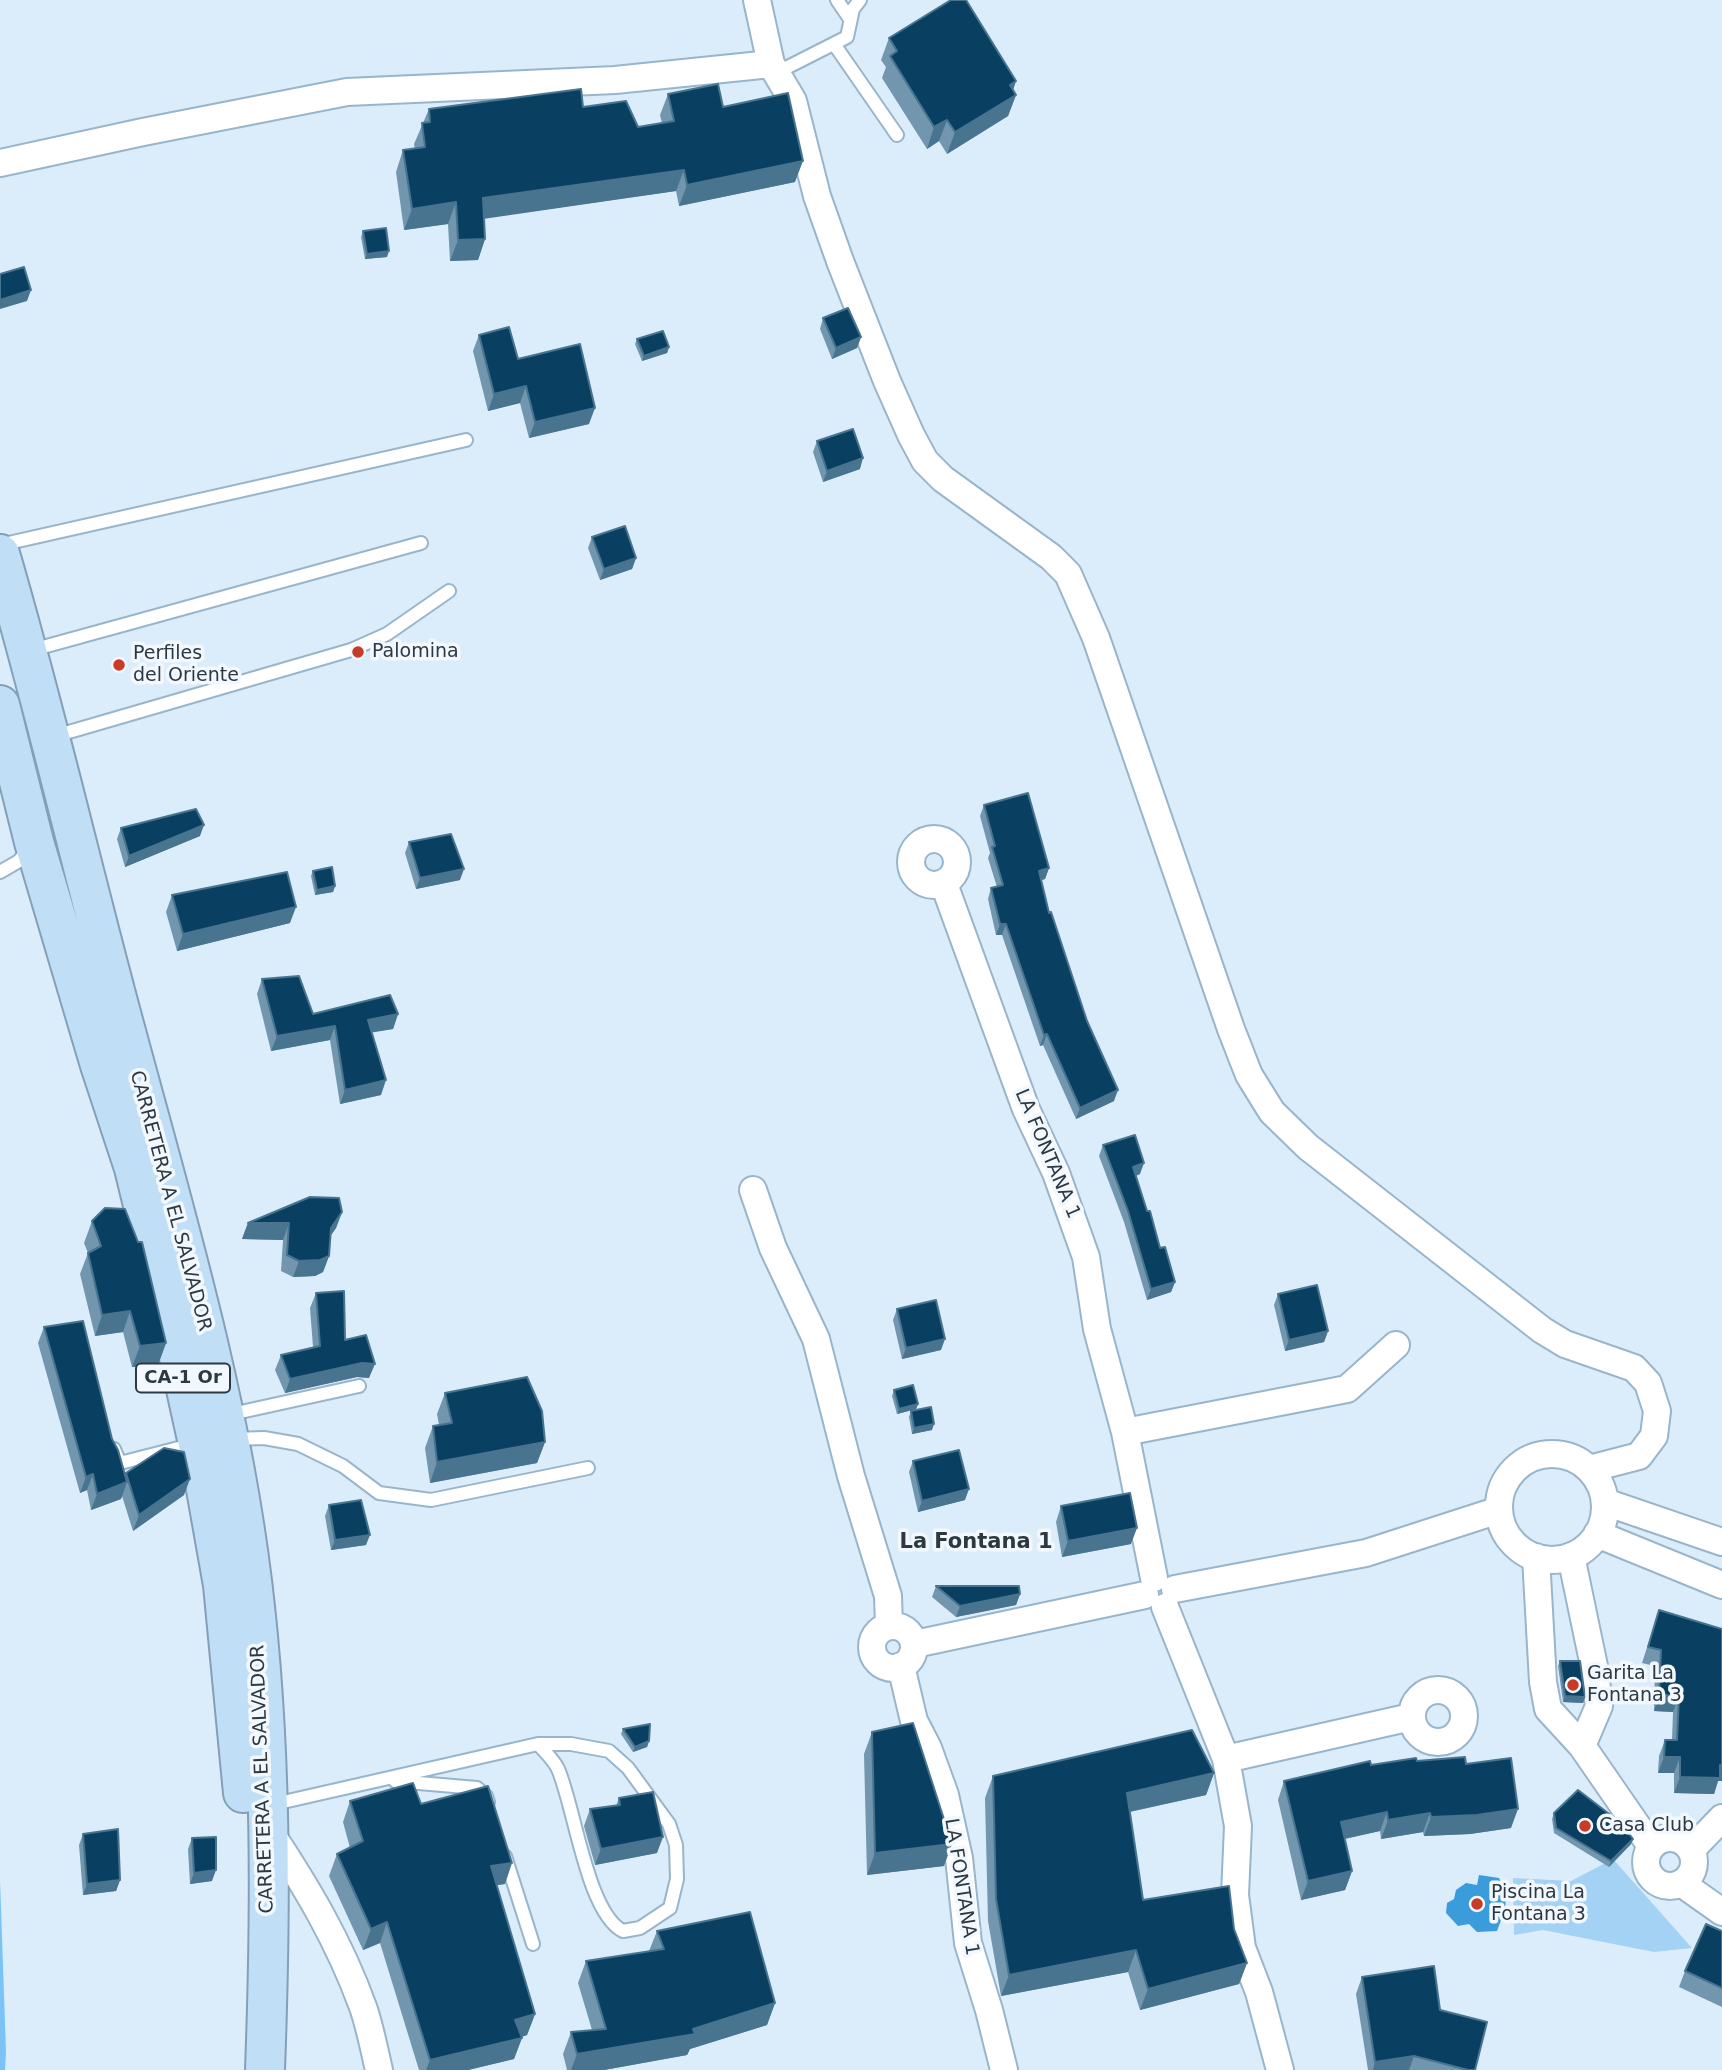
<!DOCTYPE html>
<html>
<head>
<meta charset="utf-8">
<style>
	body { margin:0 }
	canvas { display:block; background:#dbedfb }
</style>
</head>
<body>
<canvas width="1722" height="2070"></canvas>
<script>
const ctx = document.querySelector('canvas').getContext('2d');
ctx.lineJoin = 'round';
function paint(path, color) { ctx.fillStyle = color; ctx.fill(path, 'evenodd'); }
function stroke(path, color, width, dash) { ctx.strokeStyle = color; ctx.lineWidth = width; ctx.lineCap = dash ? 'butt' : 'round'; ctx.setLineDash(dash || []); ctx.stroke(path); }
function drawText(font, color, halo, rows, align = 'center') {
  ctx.font = font + ' "DejaVu Sans",sans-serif'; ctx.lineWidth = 7; ctx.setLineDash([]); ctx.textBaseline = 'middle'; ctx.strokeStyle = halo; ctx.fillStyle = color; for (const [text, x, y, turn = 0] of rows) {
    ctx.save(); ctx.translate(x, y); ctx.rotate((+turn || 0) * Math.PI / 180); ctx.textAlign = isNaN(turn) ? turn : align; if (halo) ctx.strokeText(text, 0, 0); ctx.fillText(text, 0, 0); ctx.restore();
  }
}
paint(new Path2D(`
	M1613,1859L1692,1948L1654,1952L1543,1930L1514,1935L1513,1878L1571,1881Z`), '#a3d2f5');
paint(new Path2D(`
	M0,1879L6,2052L5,2070H0Z`), '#7bc3f7');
paint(new Path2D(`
	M1479,1875L1499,1878C1510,1901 1506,1908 1497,1931L1477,1932L1469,1924L1458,1926L1446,1913L1447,1903L1454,1899L1456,1890L1466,1883L1477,1885Z`), '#3a9cdb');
const service = new Path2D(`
	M837,0L850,19
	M834,44L897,135
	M776,73L847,37L853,9L860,0
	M0,545L466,440
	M32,650L421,543
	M55,736L351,650L387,634L449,591
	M0,872L19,861L29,848
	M227,1415L359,1386
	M232,1439L264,1438L298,1444L343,1466L379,1493L431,1500L588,1468
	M114,1449L119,1461L124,1462L194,1444
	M395,1781L477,1788L486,1796L488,1802
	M270,1805L538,1744H571L609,1751L628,1768L669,1824L676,1845L677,1879L670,1908L640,1928L623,1931C587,1913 575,1808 558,1769C554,1760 545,1752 538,1744
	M505,1856L533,1944`);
const minor = new Path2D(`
	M757,0L771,64L793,101L817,196L840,261L887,381L911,435L925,461L943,479L1051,557L1068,574L1096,638L1231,1029L1249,1075L1272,1112L1308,1147L1542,1330L1565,1344L1634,1368L1648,1383L1657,1411L1654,1436L1639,1456L1589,1469
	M0,163L143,132L347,92L615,80L771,64
	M911 862a23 23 0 1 1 46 0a23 23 0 1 1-46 0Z
	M944,884L1026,1109L1056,1173L1086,1257L1097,1329L1125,1432L1154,1578
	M753,1190L773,1248L816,1339L851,1476L888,1596L889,1626
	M1125,1432L1347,1389L1396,1345
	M1499 1507a53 53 0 1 1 106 0a53 53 0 1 1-106 0Z
	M1605,1502L1722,1542
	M1597,1534L1722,1585
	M1571,1556L1595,1671L1599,1706L1582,1746
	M1536,1557L1543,1682L1548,1709L1582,1746L1651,1846
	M1175,1589L1366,1553L1499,1510
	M1165,1607L1226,1759L1238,1826L1235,1895L1242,1948L1259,1992L1280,2070
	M872 1647a21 21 0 1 1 42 0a21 21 0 1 1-42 0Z
	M915,1644L1145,1595
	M901,1666L914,1721L928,1748L945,1795L959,1858L968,1943L989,2010L1004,2070
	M1412 1716a26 26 0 1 1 52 0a26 26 0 1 1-52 0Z
	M1226,1759L1411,1717
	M268,1829C306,1886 339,1941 363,2007C370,2027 374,2049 379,2070
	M1646 1862a24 24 0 1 1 48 0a24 24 0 1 1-48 0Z
	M1691,1850L1722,1818
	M1681,1883L1722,1912`);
const trunk = new Path2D(`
	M0,554C46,711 82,870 125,1028C174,1210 229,1393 252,1581C272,1743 271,1907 265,2070
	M0,705L34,842L100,1065L134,1168L169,1312L198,1444L223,1585L243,1793`);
stroke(service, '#99b5cb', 16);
stroke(minor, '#99b5cb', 30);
stroke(trunk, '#83a0b6', 42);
stroke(service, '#fff', 12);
stroke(minor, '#fff', 26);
stroke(trunk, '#c0dff6', 38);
paint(new Path2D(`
	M889,38L1016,81L1013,90L1016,95L1008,116L947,154L939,141L927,149L882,78L886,67L881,60Z
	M668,94L723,107L795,182L679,206L676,191L484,218L485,239L478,260L450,261L448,224L404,230L396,172L403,150L415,149L414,144L429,109L583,107L638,127L662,123L660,115Z
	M363,231L387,257L365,259L361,237Z
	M823,318L861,337L857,348L832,359L820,329Z
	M479,335L518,359L589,424L529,438L520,403L488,411L473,351Z
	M637,339L669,347L667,353L642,361L635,344Z
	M817,441L860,469L823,482L813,452Z
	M592,537L636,558L632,569L600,580L588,548Z
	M984,805L1049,868L1045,879L1041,880L1049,913L1114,1101L1076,1119L1043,1045L1040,1046L1002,935H996L988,899L991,888L997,887L988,858L990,853L980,816Z
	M121,828L200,836L125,867L117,839Z
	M409,842L460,880L416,889L405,853Z
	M313,871L335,886L333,892L315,895L311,876Z
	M172,895L290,923L177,951L166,912Z
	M262,979L313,1014H398L393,1029L372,1032L381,1095L340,1104L330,1040L271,1051L257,994Z
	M1103,1145L1140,1174L1136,1176L1160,1248L1175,1282L1171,1292L1147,1300L1124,1222L1099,1156Z
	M342,1212L336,1228L330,1236L329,1256L323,1272L315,1276L293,1277L281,1271L283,1240L242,1239L248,1223Z
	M92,1221L166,1343L158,1365L132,1367L123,1332L95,1336L80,1274L88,1253L84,1243Z
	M316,1293L369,1378L357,1377L285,1393L275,1370L281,1355L313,1347L310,1308Z
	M1278,1294L1328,1331L1324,1342L1285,1351L1274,1305Z
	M897,1309L941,1350L902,1359L893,1320Z
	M44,1327L112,1439L125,1475L126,1473L184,1495L133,1531L122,1496L121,1499L91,1510L87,1490L80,1493L38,1343Z
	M894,1390L918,1404L916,1409L897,1414L892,1396Z
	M445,1393L545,1442L537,1463L430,1483L425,1448L433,1426L439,1425L437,1414Z
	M911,1411L932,1430L912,1434L909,1417Z
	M913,1461L965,1500L918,1512L909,1472Z
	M329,1505L366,1545L331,1550L325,1516Z
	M1061,1506L1131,1544L1062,1557L1056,1522Z
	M936,1586L1020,1594L1016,1605L956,1617L932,1597Z
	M1659,1610L1722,1629V1781H1718L1714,1794L1674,1793V1773H1658L1659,1756L1665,1740H1672L1673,1712L1654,1711L1655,1666L1642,1663Z
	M1560,1661L1585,1697L1583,1703L1563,1702L1558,1666Z
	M623,1729L649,1741L647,1747L633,1752L621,1734Z
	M872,1732L944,1866L867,1875L864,1754Z
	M1417,1761L1466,1764L1511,1828L1470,1834L1424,1836L1423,1832L1381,1839L1380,1831L1345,1839L1352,1871L1345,1890L1301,1900L1278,1800L1284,1781L1371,1765Z
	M1214,1773L1206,1795L1130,1812L1143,1900L1234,1929L1247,1963L1239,1984L1140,2010L1128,1972L1001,1996L988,1921L985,1798L993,1776Z
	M619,1798L657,1853L595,1865L584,1826L590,1809L616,1806Z
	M350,1801L421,1804L505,1884L497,1885L535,2014L527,2035L522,2037L514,2059L468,2070H419L380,1943L363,1950L329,1876L337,1854L350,1848L343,1822Z
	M1554,1813L1633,1839L1631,1844L1609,1867L1554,1833L1552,1819Z
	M83,1834L120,1880L116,1891L83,1895L79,1845Z
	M192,1838L212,1881L190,1884L188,1849Z
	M657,1931L775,2003L767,2025L690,2049L687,2055L604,2070H567L563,2054L571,2032L592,2030L578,1983L586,1961L649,1951Z
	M1722,1931V2007L1679,1987L1685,1971Z
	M1362,1977L1440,2010L1475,2070H1368L1356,1994Z`), '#7296ae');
paint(new Path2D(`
	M1016,81L1010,98L1016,95L1008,116L947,154L955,132L1010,85Z
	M947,120L939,141L927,149L934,127Z
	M803,161L795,182L679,206L687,185Z
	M684,170L676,191L476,220L483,198Z
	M456,202L448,224L404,230L412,209Z
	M485,239L478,260L450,261L458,240Z
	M389,251L387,257L365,259L367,254Z
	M31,290L27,301L0,309V300Z
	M861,337L857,348L832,359L836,348Z
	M669,347L667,353L642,361L644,356Z
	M526,386L520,403L488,411L494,394Z
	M595,408L589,424L529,438L535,422Z
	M863,458L860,469L823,482L827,471Z
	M636,558L632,569L600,580L604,569Z
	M204,825L200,836L125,867L129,856Z
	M1049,868L1045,879L1035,882L1039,871Z
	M464,869L460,880L416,889L420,878Z
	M335,886L333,892L315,895L317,890Z
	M296,907L290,923L177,951L183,934Z
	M1000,924H1006L1002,935H996Z
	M398,1014L393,1029L363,1034L368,1020Z
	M335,1026L330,1040L271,1051L277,1036Z
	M1047,1034L1043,1045L1040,1046L1044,1035Z
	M386,1080L381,1095L340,1104L345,1090Z
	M1118,1090L1114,1101L1076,1119L1080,1108Z
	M1144,1163L1140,1174L1129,1178L1133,1167Z
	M342,1212L336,1228L325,1244L331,1228Z
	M248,1223H289L283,1240L242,1239Z
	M329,1256L323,1272L315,1276L293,1277L299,1261Z
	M1175,1282L1171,1292L1147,1300L1151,1289Z
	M130,1311L123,1332L95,1336L102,1315Z
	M1328,1331L1324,1342L1285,1351L1289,1340Z
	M945,1339L941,1350L902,1359L906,1348Z
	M166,1343L158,1365L132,1367L140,1346Z
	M362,1363L375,1364L369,1378L357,1377L285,1393L290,1379Z
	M918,1404L916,1409L897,1414L899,1409Z
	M934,1424L932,1430L912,1434L914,1428Z
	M545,1442L537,1463L430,1483L437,1462Z
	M93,1474L87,1490L80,1493L86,1477Z
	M190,1479L184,1495L133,1531L139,1515Z
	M127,1482L121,1499L91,1510L97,1494Z
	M969,1489L965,1500L918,1512L922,1501Z
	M1137,1528L1131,1544L1062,1557L1068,1541Z
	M370,1535L366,1545L331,1550L335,1540Z
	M1020,1594L1016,1605L956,1617L960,1606Z
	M1659,1695L1679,1696L1673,1712L1654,1711Z
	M1565,1696L1585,1697L1583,1703L1563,1702Z
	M649,1741L647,1747L633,1752L635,1747Z
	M1664,1757H1680L1674,1773H1658Z
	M1720,1765H1722V1781H1718L1714,1794L1674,1793L1680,1777Z
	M1214,1773L1206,1795L1119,1814L1127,1793Z
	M1518,1809L1511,1828L1470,1834L1424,1836L1431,1817Z
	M1387,1812L1380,1831L1334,1841L1341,1822Z
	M1430,1813L1423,1832L1381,1839L1388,1820Z
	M663,1837L657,1853L595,1865L601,1849Z
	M1633,1839L1631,1844L1609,1867L1611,1861Z
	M952,1844L944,1866L867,1875L875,1853Z
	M512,1863L505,1884L484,1887L491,1866Z
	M216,1870L212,1881L190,1884L194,1873Z
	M1352,1871L1345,1890L1301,1900L1308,1881Z
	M120,1880L116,1891L83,1895L87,1884Z
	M387,1922L380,1943L363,1950L371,1929Z
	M1136,1950L1128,1972L1001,1996L1009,1975Z
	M1247,1963L1239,1984L1140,2010L1148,1989Z
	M775,2003L767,2025L690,2049L687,2055L604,2070H571L577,2054L693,2029Z
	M535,2014L527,2035L508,2041L515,2020Z
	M522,2038L514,2059L468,2070H426L430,2060Z
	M1414,2056L1409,2070H1373L1375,2062Z`), '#48748f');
const building = new Path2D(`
	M951,0H966L1016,81L1010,85L1016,95L955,132L947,120L934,127L890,56L897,51L889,38Z
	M718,84L723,107L788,93L803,161L687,185L684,170L483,198L485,239L458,240L456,202L412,209L403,150L425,147L422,123L430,122L429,109L581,89L583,107L626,101L638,127L674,121L668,94Z
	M386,228L389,251L367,254L363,231Z
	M24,267L31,290L0,300V274Z
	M848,308L861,337L836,348L823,318Z
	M509,327L518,359L580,344L595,408L535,422L526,386L494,394L479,335Z
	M663,331L669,347L644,356L637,339Z
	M853,429L863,458L827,471L817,441Z
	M625,526L636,558L604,569L592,537Z
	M1028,793L1049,868L1039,871L1049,913L1051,912L1087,1021L1118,1090L1080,1108L1047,1034L1044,1035L1006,924H1000L991,888L1003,885L992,847L995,846L984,805Z
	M196,809L204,825L129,856L121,828Z
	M451,834L464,869L420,878L409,842Z
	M332,867L335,886L317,890L313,871Z
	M287,872L296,907L183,934L172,895Z
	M299,976L313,1014L390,995L398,1014L368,1020L386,1080L345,1090L335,1026L277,1036L262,979Z
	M1135,1135L1144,1163L1133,1167L1147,1211H1150L1160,1248L1165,1247L1175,1282L1151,1289L1128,1211L1103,1145Z
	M310,1197L339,1198L342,1212L331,1228L329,1256L320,1260L299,1261L287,1255L289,1223H248Z
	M105,1208L125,1209L138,1242H142L166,1343L140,1346L130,1311L102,1315L88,1253L101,1246L92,1221Z
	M1317,1285L1328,1331L1289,1340L1278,1294Z
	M344,1291L345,1340L366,1335L375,1364L362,1363L290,1379L281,1355L320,1346L316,1293Z
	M936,1300L945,1339L906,1348L897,1309Z
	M83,1321L112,1439L118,1450L127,1482L97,1494L93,1474L86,1477L44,1327Z
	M527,1377L542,1411L545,1442L437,1462L433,1426L452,1423L445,1393Z
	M913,1385L918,1404L899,1409L894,1390Z
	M931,1407L934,1424L914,1428L911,1411Z
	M164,1448L184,1452L190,1479L139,1515L126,1473Z
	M959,1450L969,1489L922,1501L913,1461Z
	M1130,1493L1137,1528L1068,1541L1061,1506Z
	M361,1500L370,1535L335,1540L329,1505Z
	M936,1586H1019L1020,1594L960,1606Z
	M1659,1610L1722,1629V1765H1720V1778L1680,1777V1757H1664L1665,1740H1677L1679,1696L1659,1695L1661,1650L1648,1647Z
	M1560,1661H1580L1585,1697L1565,1696Z
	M913,1723L952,1844L875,1853L872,1732Z
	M650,1724L649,1741L635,1747L623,1729Z
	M1192,1730L1214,1773L1127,1793L1143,1900L1229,1886L1234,1929L1247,1963L1148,1989L1136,1950L1009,1975L996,1899L993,1776Z
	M1465,1757L1466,1764L1511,1758L1518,1809L1477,1815L1431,1817L1430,1813L1388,1820L1387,1812L1341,1822L1352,1871L1308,1881L1284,1781L1370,1761L1371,1765L1416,1758L1417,1761Z
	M413,1783L421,1804L488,1786L512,1863L491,1866L535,2014L515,2020L522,2038L430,2060L387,1922L371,1929L337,1854L363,1841L350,1801Z
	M1578,1790L1621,1823L1633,1839L1611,1861L1556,1828L1554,1813Z
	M653,1792L663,1837L601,1849L590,1809L620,1805L619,1798Z
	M118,1829L120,1880L87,1884L83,1834Z
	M216,1837V1870L194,1873L192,1838Z
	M750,1912L775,2003L693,2029L695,2034L577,2054L571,2032L606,2029L586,1961L664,1949L657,1931Z
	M1706,1924L1722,1931V1988L1685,1971Z
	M1434,1966L1440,2010L1487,2022L1475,2070H1468L1414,2056L1375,2062L1362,1977Z`);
paint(building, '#094061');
stroke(building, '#48748f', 2);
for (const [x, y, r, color] of [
	[358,652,7,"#c73b27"],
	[119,665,7,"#c73b27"],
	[1573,1685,7,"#c73b27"],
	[1585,1826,7,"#c73b27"],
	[1477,1904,7,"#c73b27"]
]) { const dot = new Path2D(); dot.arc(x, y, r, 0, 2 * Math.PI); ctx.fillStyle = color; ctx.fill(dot); stroke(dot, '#f2f8fd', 2.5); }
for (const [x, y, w] of [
	[183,1378,94]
]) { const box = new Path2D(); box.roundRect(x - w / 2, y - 14.5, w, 29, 5); ctx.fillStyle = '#f2f8fd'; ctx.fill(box); stroke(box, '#2d3942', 2); }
drawText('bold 18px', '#2d3942', null, [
	["CA-1 Or",183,1378]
]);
drawText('19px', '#2d3942', '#f2f8fd', [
	["Palomina",372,652],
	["Perfiles",133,654],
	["del Oriente",133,676],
	["Garita La",1587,1674],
	["Fontana 3",1587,1696],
	["Casa Club",1599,1826],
	["Piscina La",1491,1893],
	["Fontana 3",1491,1915]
], 'left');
drawText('19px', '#2d3942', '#f2f8fd', [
	["LA FONTANA 1",1047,1154,67],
	["CARRETERA A EL SALVADOR",170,1201,75],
	["CARRETERA A EL SALVADOR",263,1779,-92],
	["LA FONTANA 1",961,1887,81]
]);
drawText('bold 21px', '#2d3942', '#f2f8fd', [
	["La Fontana 1",976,1543]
]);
</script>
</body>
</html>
